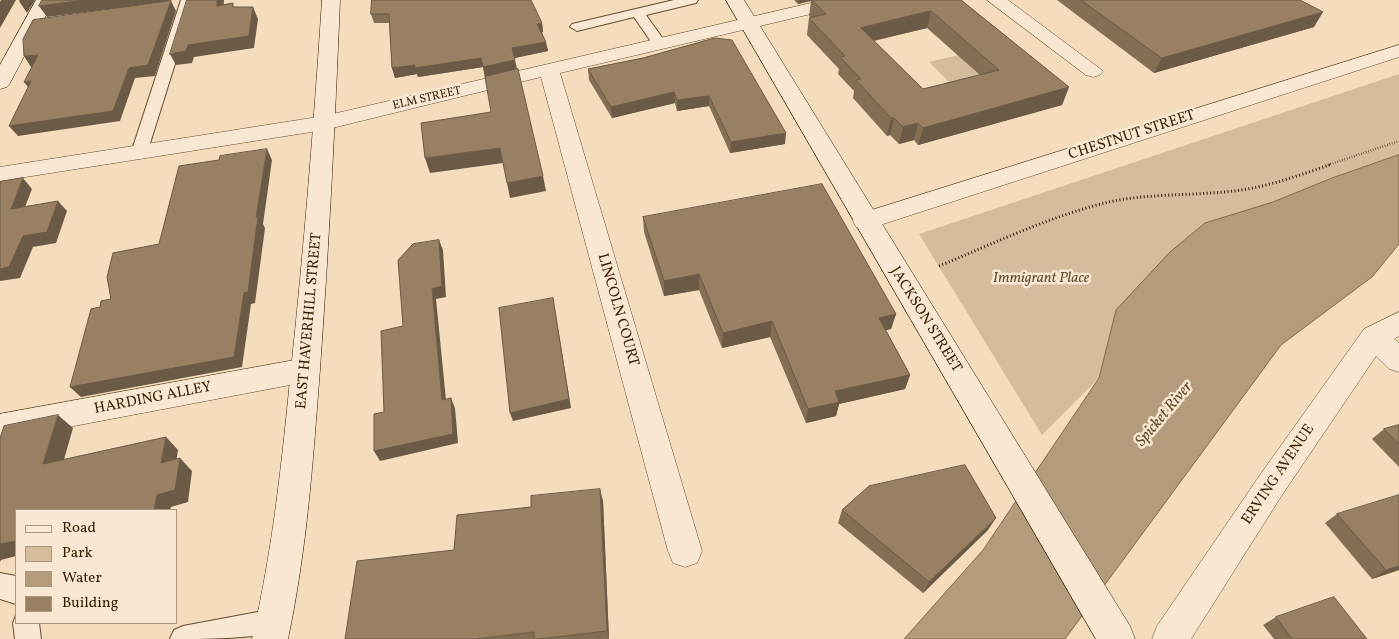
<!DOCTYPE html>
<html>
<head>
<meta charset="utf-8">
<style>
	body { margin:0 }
	#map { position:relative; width:1399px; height:639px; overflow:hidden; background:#f4dcbc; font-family:Vollkorn,serif }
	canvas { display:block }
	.legend { position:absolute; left:15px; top:509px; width:162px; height:115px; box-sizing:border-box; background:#f8e8d3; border:1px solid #aa977f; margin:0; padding:6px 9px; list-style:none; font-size:15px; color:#361d00 }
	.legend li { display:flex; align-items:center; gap:10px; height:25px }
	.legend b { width:25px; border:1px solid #aa977f }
</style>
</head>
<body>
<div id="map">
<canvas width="1399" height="639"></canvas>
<ul class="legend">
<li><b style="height:6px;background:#f8e8d3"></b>Road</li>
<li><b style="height:14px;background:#d4bc9c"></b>Park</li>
<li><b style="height:14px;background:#b39b7c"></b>Water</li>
<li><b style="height:14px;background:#998062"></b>Building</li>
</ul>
</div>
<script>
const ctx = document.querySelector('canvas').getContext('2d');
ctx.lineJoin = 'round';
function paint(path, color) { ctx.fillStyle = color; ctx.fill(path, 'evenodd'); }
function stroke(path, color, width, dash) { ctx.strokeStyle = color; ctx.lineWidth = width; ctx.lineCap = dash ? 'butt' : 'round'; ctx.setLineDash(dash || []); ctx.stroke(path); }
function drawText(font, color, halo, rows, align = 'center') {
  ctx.font = font + ' Vollkorn,serif'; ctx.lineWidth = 5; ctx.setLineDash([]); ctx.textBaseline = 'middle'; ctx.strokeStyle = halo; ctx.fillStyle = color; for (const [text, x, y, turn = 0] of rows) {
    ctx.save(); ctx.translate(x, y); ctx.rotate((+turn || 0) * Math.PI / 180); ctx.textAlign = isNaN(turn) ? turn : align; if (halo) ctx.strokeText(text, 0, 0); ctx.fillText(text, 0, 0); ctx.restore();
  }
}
paint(new Path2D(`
	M997,46L1022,67L952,85L929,62Z
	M1399,74V155L1332,178L1273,202L1116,310L1099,378L1042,435L919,234Z`), '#d4bc9c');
const water = new Path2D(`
	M1399,155V244L1372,277L1281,345L1065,639H904L983,550L1099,378L1116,310L1170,252L1205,223L1273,202L1332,178Z`);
paint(water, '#b39b7c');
stroke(water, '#81694a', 1);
const lane = new Path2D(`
	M181,0H195L147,153L145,157H133L131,153Z
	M674,0H698L696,3L646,15L666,43L664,46H654L634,17L577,31L570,27L572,24Z
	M0,573L16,576V604L0,599Z
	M274,609L283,613L287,622L283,631C249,639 206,639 170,639L174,630L183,626Z
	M16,615V623H39L41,639H15L13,623Z`);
const street = new Path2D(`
	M824,0H858L855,4L849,5L560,73L702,551L697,563L685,567L673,563L668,551L541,77L324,130L0,181V167L324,116Z
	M987,0H1008L1103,71L1100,75L1093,77L1086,75Z
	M1399,45V57L874,227L865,229L856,227L853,221L856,215Z
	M1399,312V336L1394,339L1399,343V372L1389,369L1376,356L1282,495L1191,639H1152L1157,626L1260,475L1364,329Z
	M306,358L316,362L320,370L316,378L306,382L0,440V414Z`);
const secondary = new Path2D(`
	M36,0H54L10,83L7,87L0,89V65Z
	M322,0H340C335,123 329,246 320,369C313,461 307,549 288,639H252C273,549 282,461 291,370C304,247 314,124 322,0Z
	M726,0H744L1130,626L1135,639H1096Z`);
stroke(lane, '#664d2f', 2);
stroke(street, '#664d2f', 1);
stroke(secondary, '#361d00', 1);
stroke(new Path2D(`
	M1328,165L1399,141`), '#361d00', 2.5, [0.5, 2]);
stroke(new Path2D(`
	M939,266C995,243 1050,216 1109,202C1150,193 1192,196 1234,191C1268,187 1300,175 1332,164`), '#361d00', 3, [1, 2.5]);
paint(lane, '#f8e8d3');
paint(street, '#f8e8d3');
paint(secondary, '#f8e8d3');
paint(new Path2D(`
	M372,0L542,23L543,32H542L548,51L515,58L485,77L483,67L418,77L417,74L395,78L392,68L389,23H374L371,14Z
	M794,0H961L1069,87L1062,105L918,145L914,140L899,144L890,135L887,136L853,98L854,91L838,74L839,69L807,35L809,18H811L809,16L811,1L798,4ZM927,28L980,75L923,89L874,41Z
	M1057,0H1300L1314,27L1154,73Z
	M715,38L785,144L730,153L709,106L677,111L675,103L612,118L589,80L588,69L643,58Z
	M643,217L896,314L891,329L886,330L910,375L905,389L839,404L836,416L806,423L770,337L722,348L699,290L664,296L644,232Z
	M1399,425V467L1372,439L1384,429Z
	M603,501L609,639H345Z
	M842,510L988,530L923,593L838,523Z
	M1337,514L1399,570L1372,579L1325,523Z
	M1276,617L1367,639H1274L1263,625Z`), '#846e54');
paint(new Path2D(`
	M1,0H16L0,28V2Z
	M20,0H35L27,13L19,1Z
	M84,0H171L165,2L47,17L39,6Z
	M217,0H224L223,17L217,6Z
	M798,0H811V1L798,4Z
	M171,1L176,11L155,76L135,78L120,121L18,136L9,126L129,68Z
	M253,7L258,19L254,48L194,57L192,63L176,65L170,54L188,45Z
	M931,11L927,28L858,44L861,28Z
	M1323,12L1314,27L1154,73L1162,58Z
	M542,23L543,32L539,33L537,24Z
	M546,42L548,51L514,58L512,48Z
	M38,55L46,65L31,67L24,56Z
	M481,58L515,60L517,69L485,77L483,67L418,77L417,74L395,78L392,68L415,65Z
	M31,81L32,92L24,82Z
	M1069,87L1062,105L918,145L923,128Z
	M674,92L675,103L612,118L611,107Z
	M709,96V106L677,111V100Z
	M891,118H894L890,135L887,136Z
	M918,123L914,140L899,144L903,127Z
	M786,133L785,144L730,153L731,142Z
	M500,148L503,163L430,173L425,158Z
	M267,149L272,160L263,224L265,228L255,303L251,304L242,367L81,397L70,387L256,217Z
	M543,176L546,191L510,198L507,183Z
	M23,178L32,189L20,220L11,209Z
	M58,201L67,211L56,243L33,247L20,278L0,281V269L23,236Z
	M439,240L443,250L446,297L436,299L447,410L442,400L432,289Z
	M699,274V290L664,296V281Z
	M553,298L571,408L513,421L510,413Z
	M896,314L891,329L875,333L879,318Z
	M772,321L770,337L722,348L723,333Z
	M910,375L905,389L839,404L836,416L806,423L808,409L835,391Z
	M451,398L455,408L458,443L380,461L374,451Z
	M58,415L73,428L59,477L43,464Z
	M166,437L178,450L174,475L161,463Z
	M180,458L192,471L188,502L171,507L170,510H154L157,495Z
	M600,489L603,501L609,639L607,631Z
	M996,518L988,530L923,593L929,582Z
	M16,541V556L1,560L0,562V544Z
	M1399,566V570L1372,579L1386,570Z`), '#6b5a45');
const building = new Path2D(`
	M42,0H84L39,6Z
	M187,0H217V6L233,3V7H253L249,36L188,45L186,51L170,54Z
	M372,0H531L542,23L537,24L546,42L512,48L515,60L483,67L481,58L415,68V65L392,68L389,14H371Z
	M812,0H961L1069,87L923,128L918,123L903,127L894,118H891L856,80L861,79L840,57L845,56L809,18L826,14ZM931,11L999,70L923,89L861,28Z
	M1081,0H1300L1323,12L1162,58Z
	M171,1L148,65L129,68L113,111L9,126L31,81L24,82L38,55L24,56L23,39L33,20Z
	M715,38L732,40L786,133L731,142L709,96L677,100L674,92L611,107L588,69L643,58Z
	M518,69L543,176L507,183L500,148L425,158L421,123L491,112L485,77Z
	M267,149L256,217H258L248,292L244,293L234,357L70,387L91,309L100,307L101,301L111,299L107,277L113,253L159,244L179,166L219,160L220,156Z
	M23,178L11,209L58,201L47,232L23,236L9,267L0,269V182Z
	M822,184L896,314L879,318L910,375L835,391L839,402L808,409L772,321L723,333L699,274L664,281L643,217Z
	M439,240L442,286L432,289L442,400L451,398L453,434L374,451V414L384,412L381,331L403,326L398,260L413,244Z
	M553,298L569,399L510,413L499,308Z
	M58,415L43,464L166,437L161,463L180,458L175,490L157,495L154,510H16V541L0,544V438L4,426Z
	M1399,425V444L1384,429Z
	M965,465L996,518L929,582L842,510L869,486Z
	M600,489L607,631L539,639H534V632L476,639H345L357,561L454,550L457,515L531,507V496Z
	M1399,495V566L1386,570L1337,514Z
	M1334,597L1367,639H1292L1276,617Z`);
paint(building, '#998062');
stroke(building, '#6b5a45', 1);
drawText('12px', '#361d00', '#f8e8d3', [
	["ELM STREET",427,99,-13]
]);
drawText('15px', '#361d00', '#f8e8d3', [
	["CHESTNUT STREET",1132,136,-18],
	["LINCOLN COURT",617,310,74],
	["JACKSON STREET",925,320,58],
	["EAST HAVERHILL STREET",310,321,-85],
	["HARDING ALLEY",153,399,-11],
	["ERVING AVENUE",1279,475,-56]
]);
drawText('italic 15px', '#654d2f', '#f8e8d3', [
	["Immigrant Place",1041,279]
]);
drawText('italic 16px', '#62492b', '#f8e8d3', [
	["Spicket River",1165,415,-50]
]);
</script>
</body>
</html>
